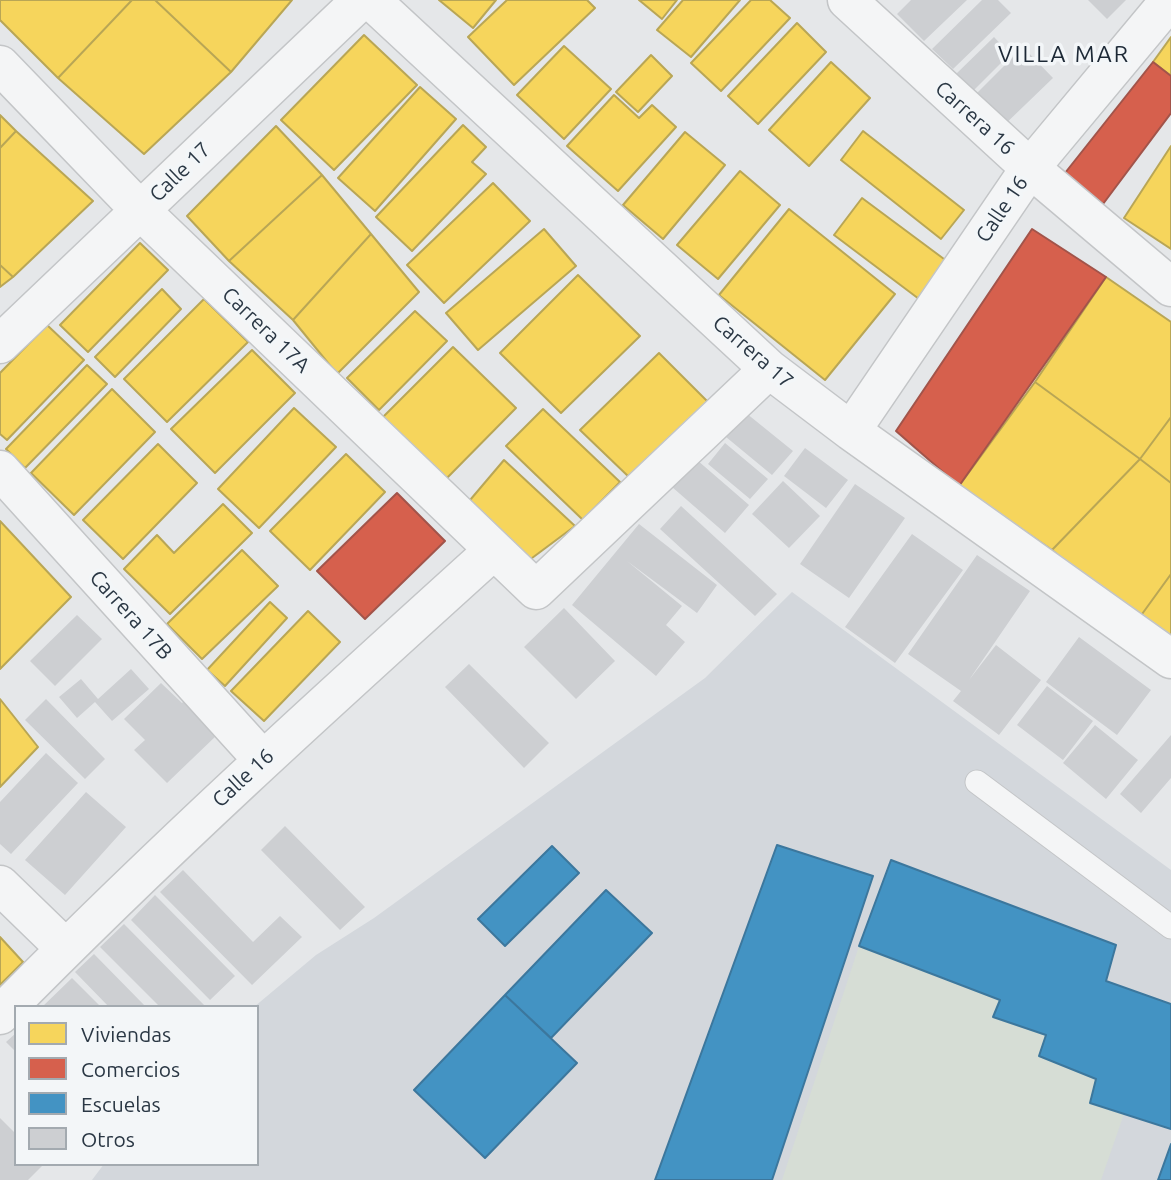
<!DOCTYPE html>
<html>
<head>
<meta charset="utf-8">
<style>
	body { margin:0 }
	#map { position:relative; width:1171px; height:1180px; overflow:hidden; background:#e5e7e9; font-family:Ubuntu,sans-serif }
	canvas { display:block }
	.legend { position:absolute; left:14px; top:1005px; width:245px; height:161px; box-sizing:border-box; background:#f3f6f8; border:2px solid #a3aab0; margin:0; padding:9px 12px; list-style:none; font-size:21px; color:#2a3744 }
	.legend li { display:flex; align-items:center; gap:14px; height:35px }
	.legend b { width:35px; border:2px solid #a3aab0 }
</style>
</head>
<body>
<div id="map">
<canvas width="1171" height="1180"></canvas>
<ul class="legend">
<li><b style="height:19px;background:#f6d55c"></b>Viviendas</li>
<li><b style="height:19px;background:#d6604d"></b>Comercios</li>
<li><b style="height:19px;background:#4393c3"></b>Escuelas</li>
<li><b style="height:19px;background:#cdcfd2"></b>Otros</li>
</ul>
</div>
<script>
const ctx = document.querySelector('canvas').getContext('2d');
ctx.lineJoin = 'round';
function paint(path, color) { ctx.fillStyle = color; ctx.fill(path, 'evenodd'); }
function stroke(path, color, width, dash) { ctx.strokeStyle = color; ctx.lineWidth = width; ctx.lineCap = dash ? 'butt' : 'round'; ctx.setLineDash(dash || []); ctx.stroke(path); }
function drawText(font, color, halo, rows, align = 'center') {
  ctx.font = font + ' Ubuntu,sans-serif'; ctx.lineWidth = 7; ctx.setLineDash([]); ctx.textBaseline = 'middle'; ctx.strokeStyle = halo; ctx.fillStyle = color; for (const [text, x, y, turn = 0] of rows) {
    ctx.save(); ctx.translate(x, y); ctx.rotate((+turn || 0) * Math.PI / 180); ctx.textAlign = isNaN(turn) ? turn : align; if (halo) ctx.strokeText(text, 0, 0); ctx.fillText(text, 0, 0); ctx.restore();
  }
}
paint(new Path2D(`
	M792,592L1171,870V1180H92L104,1164H257V1007H254L316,955L374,918L705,678Z`), '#d3d7dc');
paint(new Path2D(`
	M859,946L1000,1000L994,1017L1046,1035L1039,1056L1096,1079L1090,1103L1124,1114L1101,1180H782Z`), '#d6ddd5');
const homes = new Path2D(`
	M0,0H132L58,78L0,20Z
	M132,0H155L231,72L144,154L58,78Z
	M155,0H292L231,72Z
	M439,0H496L473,28Z
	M507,0H587L595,8L514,85L468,37Z
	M639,0H677L662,19Z
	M683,0H740L691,57L657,30Z
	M751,0H770L790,18L721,91L691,63Z
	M797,23L826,52L758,124L728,96Z
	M364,35L417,85L334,170L281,120Z
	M1171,37V76L1153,62Z
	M564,46L611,89L564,139L517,95Z
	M651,55L672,76L638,112L616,92Z
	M831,62L870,98L809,166L769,130Z
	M420,87L456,119L375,211L338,178Z
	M614,95L639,118L652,105L676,127L618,191L567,146Z
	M0,115L16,131L0,148Z
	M463,125L486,147L472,162L486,174L412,251L376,217Z
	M276,126L322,175L229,261L187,216Z
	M16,131L93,201L13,277L0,265V148Z
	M863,131L964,210L941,239L841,160Z
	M685,132L725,165L663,239L623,205Z
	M1171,146V249L1124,218Z
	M740,171L780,205L718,279L677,245Z
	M322,175L371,234L293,320L229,261Z
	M493,183L530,221L444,303L407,265Z
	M862,198L948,262L919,299L834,235Z
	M789,209L895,294L825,380L719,295Z
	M544,229L576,266L478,350L446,313Z
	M371,234L419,292L337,374L293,320Z
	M140,243L168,270L88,352L60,325Z
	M0,265L13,277L0,287Z
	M578,275L640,336L561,413L500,353Z
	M1106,277L1171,322V417L1140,459L1035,382Z
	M162,289L181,309L115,377L95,357Z
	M204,299L248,342L167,422L124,379Z
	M415,311L447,341L379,410L347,378Z
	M47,325L84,360L7,440L0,434V373Z
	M453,347L516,408L445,480L382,418Z
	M252,350L295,393L215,473L171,429Z
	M659,353L708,402L630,478L580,430Z
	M87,365L107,384L25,468L6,449Z
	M1035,382L1140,459L1052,550L959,486Z
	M112,389L155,432L74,515L31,473Z
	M294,408L336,447L259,528L218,489Z
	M543,409L620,482L583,520L506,446Z
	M1171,417V483L1140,459Z
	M158,444L197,483L123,559L83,520Z
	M346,454L385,492L310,570L270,531Z
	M1140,459L1171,483V574L1137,621L1052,550Z
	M504,460L575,526L524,564L465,506Z
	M223,504L252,533L170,614L124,569L157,535L174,553Z
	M0,521L71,597L0,669Z
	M242,550L278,586L202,659L167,624Z
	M1171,574V645L1137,621Z
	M270,602L287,618L225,686L207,670Z
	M308,611L340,642L264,721L231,691Z
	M0,699L38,747L0,787Z
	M0,937L23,962L0,985Z`);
paint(homes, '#f6d55c');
stroke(homes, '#b9a655', 2);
const shops = new Path2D(`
	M1153,62L1171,76V113L1103,204L1065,173Z
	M1032,229L1106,277L959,486L896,431Z
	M397,493L445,541L365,619L317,571Z`);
paint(shops, '#d6604d');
stroke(shops, '#a2544a', 2);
const schools = new Path2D(`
	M777,845L873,876L772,1180H655Z
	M552,846L579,873L505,946L478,919Z
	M891,860L1116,945L1106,981L1171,1004V1129L1090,1103L1096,1079L1039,1056L1046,1035L993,1017L1000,1000L859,946Z
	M606,890L652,933L551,1038L505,995Z
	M505,995L577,1063L485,1158L414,1090Z
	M1171,1144V1180H1158Z`);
paint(schools, '#4393c3');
stroke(schools, '#3c779d', 2);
paint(new Path2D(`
	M911,0H967L924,41L897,14Z
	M982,0H998L1011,13L953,69L932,49Z
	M1088,0H1126L1107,19Z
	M994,37L1010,54L973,91L956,74Z
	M1023,47L1053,78L998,131L969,101Z
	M746,413L793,451L772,475L726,437Z
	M725,443L768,479L750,499L708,464Z
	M805,448L848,480L826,508L784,476Z
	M697,460L749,505L725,533L672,487Z
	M783,481L820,516L789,548L752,514Z
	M855,484L905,518L849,598L800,564Z
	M681,506L777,594L755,616L660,529Z
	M639,524L717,585L697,613L627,561L682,606L666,625L685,642L656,676L572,605Z
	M912,534L963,570L895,663L845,627Z
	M977,555L1030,591L969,680L996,645L1041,680L999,735L953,701L961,691L908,654Z
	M564,608L615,661L576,699L524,647Z
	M77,615L102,639L55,686L30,661Z
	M1079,637L1151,690L1117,735L1046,682Z
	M469,664L549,743L524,768L445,687Z
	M131,669L149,689L112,721L95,702L77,718L59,697L81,679L98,699Z
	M161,683L182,703L184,701L217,735L167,783L134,750L145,740L124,719Z
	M1047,686L1093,721L1063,760L1017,725Z
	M46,699L105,759L85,779L25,720Z
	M1095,725L1138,760L1106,799L1063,763Z
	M1171,735V778L1141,813L1120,794Z
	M46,753L78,783L11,854L0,844V802Z
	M86,792L126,827L65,895L25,860Z
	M285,826L365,907L340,930L261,850Z
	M183,870L253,942L280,916L302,937L252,985L160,892Z
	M155,895L235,976L210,1000L131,920Z
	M124,924L206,1007H160L100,947Z
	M94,954L146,1007H109L75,972Z
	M72,978L101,1007H42Z
	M16,1033V1052L6,1042Z
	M0,1118L16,1134V1164H44L28,1180H0Z`), '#cdcfd2');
const lane = new Path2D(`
	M977,782L1171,927`);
const street = new Path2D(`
	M371,0L769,369L851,431L1171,659
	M847,0L1030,168L1171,287
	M0,65L140,210L536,590L769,369
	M0,344L361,0
	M851,431L1030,168L1170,0
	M0,470L262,759
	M0,885L65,948
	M0,1015C159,853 326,702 494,550`);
stroke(lane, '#c3c5c7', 25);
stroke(street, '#c3c5c7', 41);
stroke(lane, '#f4f5f6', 23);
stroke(street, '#f4f5f6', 38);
drawText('21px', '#2a3744', '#f3f6f8', [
	["Carrera 16",975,118,42],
	["Calle 17",180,172,-44],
	["Calle 16",1002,209,-56],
	["Carrera 17A",266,330,44],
	["Carrera 17",753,352,41],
	["Carrera 17B",131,615,48],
	["Calle 16",243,778,-43]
]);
ctx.letterSpacing = '2px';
drawText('23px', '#1c2835', '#f3f6f8', [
	["VILLA MAR",1064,54]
]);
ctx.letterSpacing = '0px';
</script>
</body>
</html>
